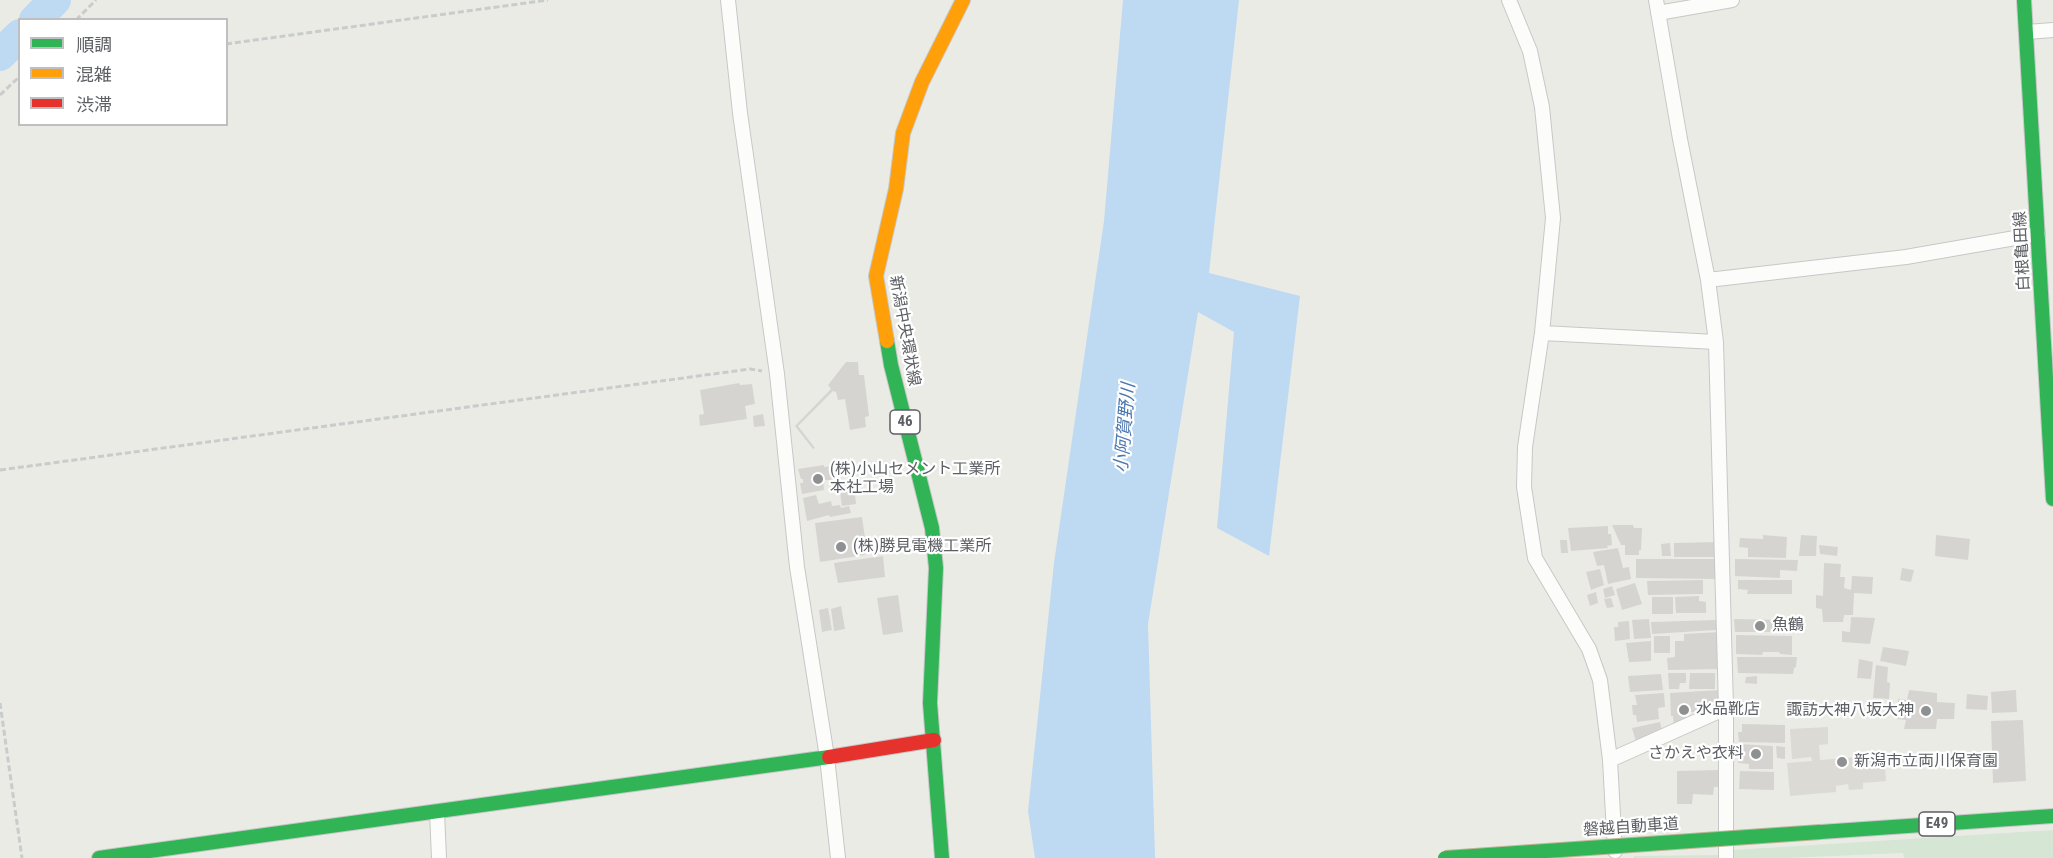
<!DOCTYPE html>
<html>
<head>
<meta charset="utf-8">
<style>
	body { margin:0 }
	#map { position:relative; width:2053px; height:858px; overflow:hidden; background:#ebebe6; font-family:"Roboto Condensed","Noto Sans JP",sans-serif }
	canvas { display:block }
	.legend { position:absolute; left:18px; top:18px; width:210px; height:108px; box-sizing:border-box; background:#fff; border:2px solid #bebfc1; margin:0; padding:8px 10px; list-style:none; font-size:18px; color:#5c5f63 }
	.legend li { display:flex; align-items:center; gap:12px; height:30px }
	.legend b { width:30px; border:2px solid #bebfc1 }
</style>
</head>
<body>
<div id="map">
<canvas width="2053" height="858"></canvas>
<ul class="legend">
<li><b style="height:8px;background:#30b455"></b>順調</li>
<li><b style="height:8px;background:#ff9f0a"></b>混雑</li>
<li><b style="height:8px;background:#e5322d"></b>渋滞</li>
</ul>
</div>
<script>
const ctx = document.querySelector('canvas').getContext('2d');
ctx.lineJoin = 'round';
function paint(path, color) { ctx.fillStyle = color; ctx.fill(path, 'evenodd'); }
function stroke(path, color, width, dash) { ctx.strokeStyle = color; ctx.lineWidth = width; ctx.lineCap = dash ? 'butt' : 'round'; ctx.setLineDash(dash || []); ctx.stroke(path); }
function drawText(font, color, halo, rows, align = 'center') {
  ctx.font = font + ' "Roboto Condensed","Noto Sans JP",sans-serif'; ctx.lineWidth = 4.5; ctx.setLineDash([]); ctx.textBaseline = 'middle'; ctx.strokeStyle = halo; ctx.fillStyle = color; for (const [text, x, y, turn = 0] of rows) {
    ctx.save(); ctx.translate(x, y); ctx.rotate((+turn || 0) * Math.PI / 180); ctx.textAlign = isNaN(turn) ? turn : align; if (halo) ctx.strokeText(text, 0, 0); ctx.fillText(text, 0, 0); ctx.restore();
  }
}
paint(new Path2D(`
	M1828,727V744L1819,745L1820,760L1884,755L1886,781L1863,783V789L1849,790L1848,784L1836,786V792L1790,796L1787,763L1812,761L1811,757L1792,759L1790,729Z`), '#dbdad5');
paint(new Path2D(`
	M2053,830V858H1904L1903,853L1788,858H1734V850Z
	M1720,855V858H1634V856Z`), '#d5e6d4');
paint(new Path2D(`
	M1123,0H1239L1209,273L1300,296L1269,556L1217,528L1234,332L1198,312L1148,624L1155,858H1035L1028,811L1054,563L1104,221Z`), '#bed9f2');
stroke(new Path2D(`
	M35,20L55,0
	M0,55L20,35`), '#bed9f2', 32);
paint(new Path2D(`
	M846,362H858L859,375H864L869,416L865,417L866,427L850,430L845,399L838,400L836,392L833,391L798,426L815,448L813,449L795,426L831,389L828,385Z
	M739,383L740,385L752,384L755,404L745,406L747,419L700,426L699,415L704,414L700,390Z
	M763,414L765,426L754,427L753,416Z
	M824,465V467L833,466L834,480H823L824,490L802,494L800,483H803V479H801L798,469Z
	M854,484L856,504L842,506L839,486Z
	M816,495L819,504L831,501L832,506L840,505L841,508L849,506L851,513L830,517L829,515L807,521L803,498Z
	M862,517L865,538H863L865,555L820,562L815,523Z
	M1612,525H1633L1634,528H1642L1641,550H1639V555H1625V545H1621Z
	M1608,526V534H1611L1612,545L1607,546L1608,548L1571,551L1568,528Z
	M1763,535L1787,537L1786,558L1748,557V548L1739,547L1740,538L1763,539Z
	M1801,535L1817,536L1816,556H1799Z
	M1936,535L1970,539L1968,560L1935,556Z
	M1560,540H1567L1568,553H1561Z
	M1717,542V557H1674V543Z
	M1670,543L1671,556H1662L1661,544Z
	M1819,545L1838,547L1837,556L1820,554Z
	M1618,548L1623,568L1629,567L1631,579L1608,584L1604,565L1597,566L1593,552Z
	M883,556L885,577L838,583L834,563Z
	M1636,559H1718V579L1636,578Z
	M1735,559L1798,560L1797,571L1780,570V578L1735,576Z
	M1824,563L1841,564L1840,577H1845L1844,588L1851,590L1852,576L1873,577L1872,594L1854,593L1853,615H1844L1843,622H1823L1822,609L1816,608V595L1823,596Z
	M1902,568L1914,570L1911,582L1900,580Z
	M1600,569L1604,585L1591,590L1586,572Z
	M1703,580V594L1648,595L1647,581Z
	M1738,580H1792V594H1747L1748,590L1738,589Z
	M1635,583L1642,604L1622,610L1616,589Z
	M1612,586L1615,595L1605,598L1603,589Z
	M1596,592L1598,603L1590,606L1587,595Z
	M898,595L903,632L883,635L877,598Z
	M1699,596V601L1706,602V613H1676L1675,597Z
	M1652,597H1673V614H1652Z
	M1611,598L1614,607L1607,608L1604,599Z
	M841,606L845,629L834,631L831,609Z
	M828,608L832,630L822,632L819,610Z
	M1851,617L1875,618L1870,644L1842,642V631L1850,632Z
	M1649,619L1651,638L1634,639L1632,620Z
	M1734,619L1786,620V632H1735Z
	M1716,620V630L1652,634L1651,622Z
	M1629,621L1630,639L1615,641L1614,627H1618V622Z
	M1720,632V669L1668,670L1667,658L1675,657V641H1684V634Z
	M1736,635L1792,636V655L1780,654L1779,652H1763L1762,655L1736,654Z
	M1654,636H1670V653H1654Z
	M1651,641V661L1629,662L1626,643Z
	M1883,647L1909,651L1906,666L1880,661Z
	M1737,657H1797L1796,667L1794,668L1793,674L1738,673Z
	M1859,659L1873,662L1871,679L1857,678Z
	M1876,665L1888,667L1887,682L1890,683L1889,699L1873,698Z
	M1668,673H1686V683H1680L1679,689H1669Z
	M1690,673H1715V689H1689Z
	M1661,674L1663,690L1630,692L1628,676Z
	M1757,676V684L1745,683L1746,677Z
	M1720,690V701L1711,702V705L1707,706L1706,708L1698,709V712H1686V721L1674,727L1673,716H1671L1670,693Z
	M1909,690L1937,693V702L1955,703L1954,719H1937L1936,729H1904L1906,720L1896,719L1898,699L1907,700Z
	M2016,690L2017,712L1992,713L1991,692Z
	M1664,693L1665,707L1658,708L1659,719L1637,722L1636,715H1633L1632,705H1637L1635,695Z
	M1967,694L1988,696L1987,710L1966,709Z
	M2023,720L2026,781L1993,783L1991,721Z
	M1660,722L1663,735L1637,745L1632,728Z
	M1742,724L1785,725V743L1739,742L1738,732H1742Z
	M1739,744L1773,746V769H1749V764L1738,763Z
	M1776,746L1785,747V759L1777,758Z
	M1719,770L1718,787H1714L1713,795L1693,794L1692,804H1677V771Z
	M1740,771L1774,772V790L1739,789Z`), '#d5d4d1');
const street = new Path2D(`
	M728,0L740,113L777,374L797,567L827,757L838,858
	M1509,0L1530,51L1542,107L1553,218L1542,333L1525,447L1524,487L1535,558L1589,649L1600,680L1610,760L1615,851
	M1656,0L1680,139L1708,280L1716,342L1726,708V858
	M1658,13L1732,0
	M2027,32L2053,30
	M1708,280L1906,257L2038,234
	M1542,333L1716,342
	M1610,760L1726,708
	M437,812L439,858`);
const fast = new Path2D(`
	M2024,0L2053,499
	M887,341L891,365L932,528L936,568L930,703L942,858
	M1820,832L2053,816
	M99,858L829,757`);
const slow = new Path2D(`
	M887,341L876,276L896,189L903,133L922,82L963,0`);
const jam = new Path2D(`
	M829,757L934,740`);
stroke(street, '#c7c7c7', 16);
stroke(fast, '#c6c7c7', 16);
stroke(slow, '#c6c7c7', 16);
stroke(jam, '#c6c7c7', 16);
stroke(new Path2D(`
	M76,20L96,0
	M226,44L548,0
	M0,95L20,76
	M0,470L750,369L762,371
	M0,703L22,858`), '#c8ccca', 3, [6, 3]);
stroke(street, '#fcfcfb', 14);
stroke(fast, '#30b455', 14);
stroke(slow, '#ff9f0a', 14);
stroke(jam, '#e5322d', 14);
const fastBridge = new Path2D(`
	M1445,858L1820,832`);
stroke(fastBridge, '#c0b697', 16, []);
stroke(fastBridge, '#30b455', 14);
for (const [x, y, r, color] of [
	[818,479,6,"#8e9091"],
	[841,547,6,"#8e9091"],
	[1760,626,6,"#8e9091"],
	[1684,710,6,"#8e9091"],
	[1926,711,6,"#8e9091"],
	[1756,754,6,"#8e9091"],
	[1842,762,6,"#8e9091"]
]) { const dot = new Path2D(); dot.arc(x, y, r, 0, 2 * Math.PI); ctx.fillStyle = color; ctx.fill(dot); stroke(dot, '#fff', 2); }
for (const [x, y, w] of [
	[905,422,30],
	[1937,824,36]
]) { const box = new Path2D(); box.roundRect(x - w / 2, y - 12, w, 24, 4.5); ctx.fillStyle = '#fff'; ctx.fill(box); stroke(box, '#5c5f63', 1.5); }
drawText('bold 15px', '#5c5f63', null, [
	["46",905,422],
	["E49",1937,824]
]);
drawText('16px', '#5c5f63', '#fff', [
	["白根亀田線",2023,251,-93],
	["新潟中央環状線",904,331,80],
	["磐越自動車道",1631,828,-4]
]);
drawText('16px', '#5c5f63', '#fff', [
	["(株)小山セメント工業所",830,470],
	["本社工場",830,488],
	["(株)勝見電機工業所",853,547],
	["魚鶴",1772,626],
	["水品靴店",1696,710],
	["諏訪大神八坂大神",1914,711,"right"],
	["さかえや衣料",1744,754,"right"],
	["新潟市立両川保育園",1854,762]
], 'left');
drawText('italic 18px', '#4d77b0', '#fff', [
	["小阿賀野川",1126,428,-85]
]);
</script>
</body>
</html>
